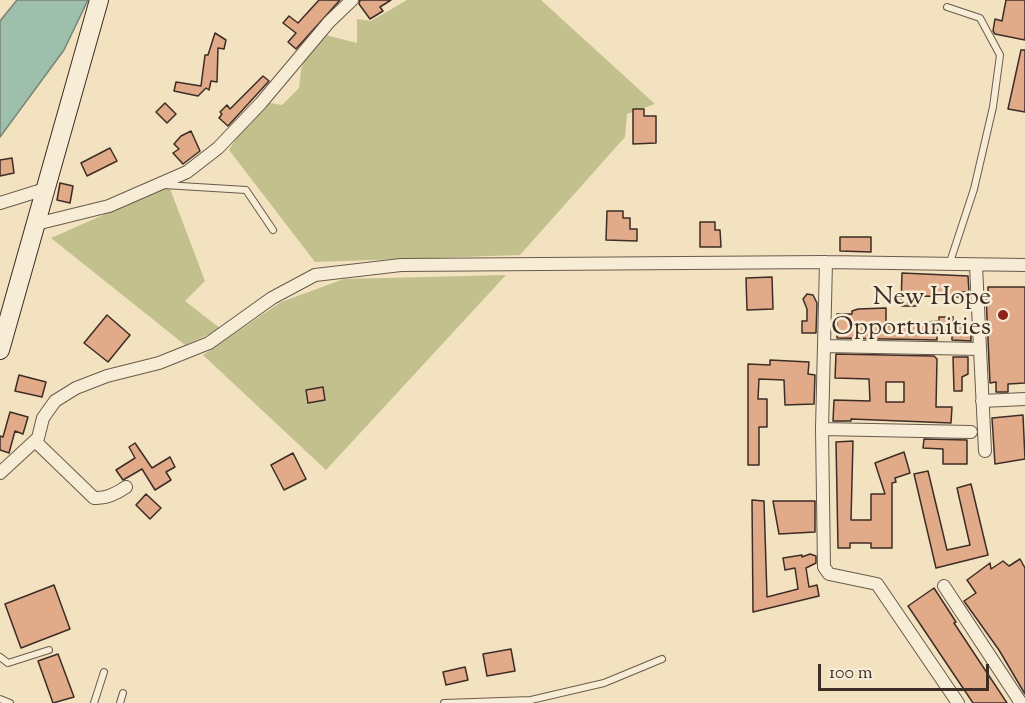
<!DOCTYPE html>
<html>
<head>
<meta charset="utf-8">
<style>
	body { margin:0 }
	#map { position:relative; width:1025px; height:703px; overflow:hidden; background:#f3e2bf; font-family:"Sorts Mill Goudy",serif }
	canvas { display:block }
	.scale { position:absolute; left:818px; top:664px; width:171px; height:27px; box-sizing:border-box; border:3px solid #3d2d26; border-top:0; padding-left:8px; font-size:18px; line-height:21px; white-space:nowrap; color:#3d2d26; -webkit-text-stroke:4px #f7ecd5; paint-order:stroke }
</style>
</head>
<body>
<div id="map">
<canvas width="1025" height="703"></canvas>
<div class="scale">100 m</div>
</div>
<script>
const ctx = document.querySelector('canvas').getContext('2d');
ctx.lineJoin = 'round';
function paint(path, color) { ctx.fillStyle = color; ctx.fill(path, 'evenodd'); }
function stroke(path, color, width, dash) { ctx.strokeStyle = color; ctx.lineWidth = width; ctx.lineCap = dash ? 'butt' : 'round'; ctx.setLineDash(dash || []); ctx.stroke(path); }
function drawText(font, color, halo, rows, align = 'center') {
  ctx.font = font + ' "Sorts Mill Goudy",serif'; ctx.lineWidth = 5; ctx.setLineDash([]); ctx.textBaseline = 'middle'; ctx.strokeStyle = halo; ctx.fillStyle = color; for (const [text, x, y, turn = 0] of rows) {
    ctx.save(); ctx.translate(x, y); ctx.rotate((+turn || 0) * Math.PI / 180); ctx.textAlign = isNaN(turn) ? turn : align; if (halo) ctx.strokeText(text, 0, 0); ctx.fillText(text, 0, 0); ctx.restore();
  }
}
paint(new Path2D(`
	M407,0H541L655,104L627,114L625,137L520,255L315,262L229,150L245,124L265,102L282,105L299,88L301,70L307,52L322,34L357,43V19L371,21Z
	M169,186L205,281L185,301L221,329L185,345L51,238Z
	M506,275L326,470L203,355L281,302L344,279Z`), '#c2c18d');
const water = new Path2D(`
	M17,0H88L64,50L0,137V21Z`);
paint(water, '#9dbfac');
stroke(water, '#778576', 1.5);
const building = new Path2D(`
	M319,0H340L296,49L288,42L296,33L283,23L289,16L298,23Z
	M360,0H391L380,7L383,11L370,19L359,4Z
	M1006,0H1025V40L995,34L993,31L995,19L1002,21Z
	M215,33L226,40L224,49L218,48L217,82L211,81L209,90L206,88L198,96L174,91L176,82L201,86L205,55H208Z
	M1021,50H1025V112L1008,109Z
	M263,76L269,81L228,126L219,118L222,114L220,112L227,105L230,109Z
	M165,103L176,114L167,123L156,112Z
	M633,109H644V116H656V143L633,144Z
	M191,131L200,151L183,164L173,153L179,149L174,144L181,136Z
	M110,148L117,161L87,176L81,163Z
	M12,158L14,173L0,176V160Z
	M60,183L73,186L70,203L57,200Z
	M607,211H623V218H630V229H637V241L606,240Z
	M700,222H715V230H720L721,247H700Z
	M840,237H871V252L840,251Z
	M902,273L968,276L969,292H961V297L917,296L916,306H901Z
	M772,277L773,309L747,310L746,278Z
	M988,287H1025V383L1008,384V392H996V382L990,383L986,295H988Z
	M807,294L813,295L817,303L816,333H802V321H807V309L803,299Z
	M886,308V326H906V324L939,321V317H953V325H971V341L952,340V330H937V340L837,338V314H852V311L858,309Z
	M107,315L130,335L108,362L84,343Z
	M836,354L934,356L937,359L936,407H952L951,423L851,419V421H833L834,400L870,401L869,379L835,378ZM886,382H904V402H886Z
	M953,357H968V374L962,377V391H954Z
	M770,360L809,362L808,374L815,375L814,404L785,405L784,380L759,379L758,399H767V427H759V465H748V364L770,365Z
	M19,375L46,382L42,397L15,391Z
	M323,387L325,400L308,403L306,390Z
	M10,412L28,417L23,434L15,431L9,453L0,450V436L3,437Z
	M1023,415L1025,459L995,464L992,418Z
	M924,439L967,440V464H943V449L923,448Z
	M853,441L851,520H871V494H885L875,463L904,452L910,473L895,478L896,482L892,483V548H871V543H850V548H838L836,442Z
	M135,443L152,468L170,457L175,467L166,472L171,480L155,490L142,469L123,480L116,470L135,458L129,447Z
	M293,453L306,479L284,490L271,465Z
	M928,471L947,550L970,545L957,488L971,484L988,555L936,568L914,474Z
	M146,494L161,508L150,519L136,505Z
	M752,500L764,501L767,597L798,589L795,568L785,570L783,558L802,555V557L810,554L816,556V563L806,568L809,587L817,585L819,596L753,612Z
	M773,501H815V532L779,534Z
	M1020,559L1025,568V694L999,650L964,601L976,593L967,580L990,563L991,569L1003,561L1009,566Z
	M54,585L70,629L21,648L5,604Z
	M934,588L956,622L954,623L1007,703H973L908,606Z
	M511,649L515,671L487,676L483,654Z
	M58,654L74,697L53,703L38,661Z
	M465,667L468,680L446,685L443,672Z`);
paint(building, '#e1aa89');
stroke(building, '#3d2d26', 1.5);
const service = new Path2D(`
	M947,7L980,18L1000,55L993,107L974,189L949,265
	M164,185L246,190L273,230
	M0,657L8,663L49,650
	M0,699L10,703
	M94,703L104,672
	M120,703L123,693
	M444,703L531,700L604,683L662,659`);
const minor = new Path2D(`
	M0,203L45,189
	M36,224L109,206L187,172L218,148L261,103L329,22L352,0
	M826,262L822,429L824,567L829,574L877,584L958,703
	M976,266L985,451
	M824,346L980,349
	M982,401L1025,399
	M822,429L971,432
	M35,441L94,498C106,499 116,494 126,487
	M0,473L38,438L43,418L55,401L76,388L107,376L159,363L209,343L272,298L315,275L401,265L826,262L1025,265
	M944,586L1021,703`);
const secondary = new Path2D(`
	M0,350L99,0`);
stroke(service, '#6a5a4c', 8);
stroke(minor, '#6a5a4c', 14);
stroke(secondary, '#3d2d26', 20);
stroke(service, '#f7ecd5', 6);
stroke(minor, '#f7ecd5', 12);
stroke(secondary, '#f7ecd5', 18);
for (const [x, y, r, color] of [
	[1003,315,6,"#8f2418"]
]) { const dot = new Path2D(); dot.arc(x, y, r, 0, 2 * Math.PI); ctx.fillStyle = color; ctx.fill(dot); stroke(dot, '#f7ecd5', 2); }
drawText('26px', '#3d2d26', '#f7ecd5', [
	["New Hope",991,300],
	["Opportunities",991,330]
], 'right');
</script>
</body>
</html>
